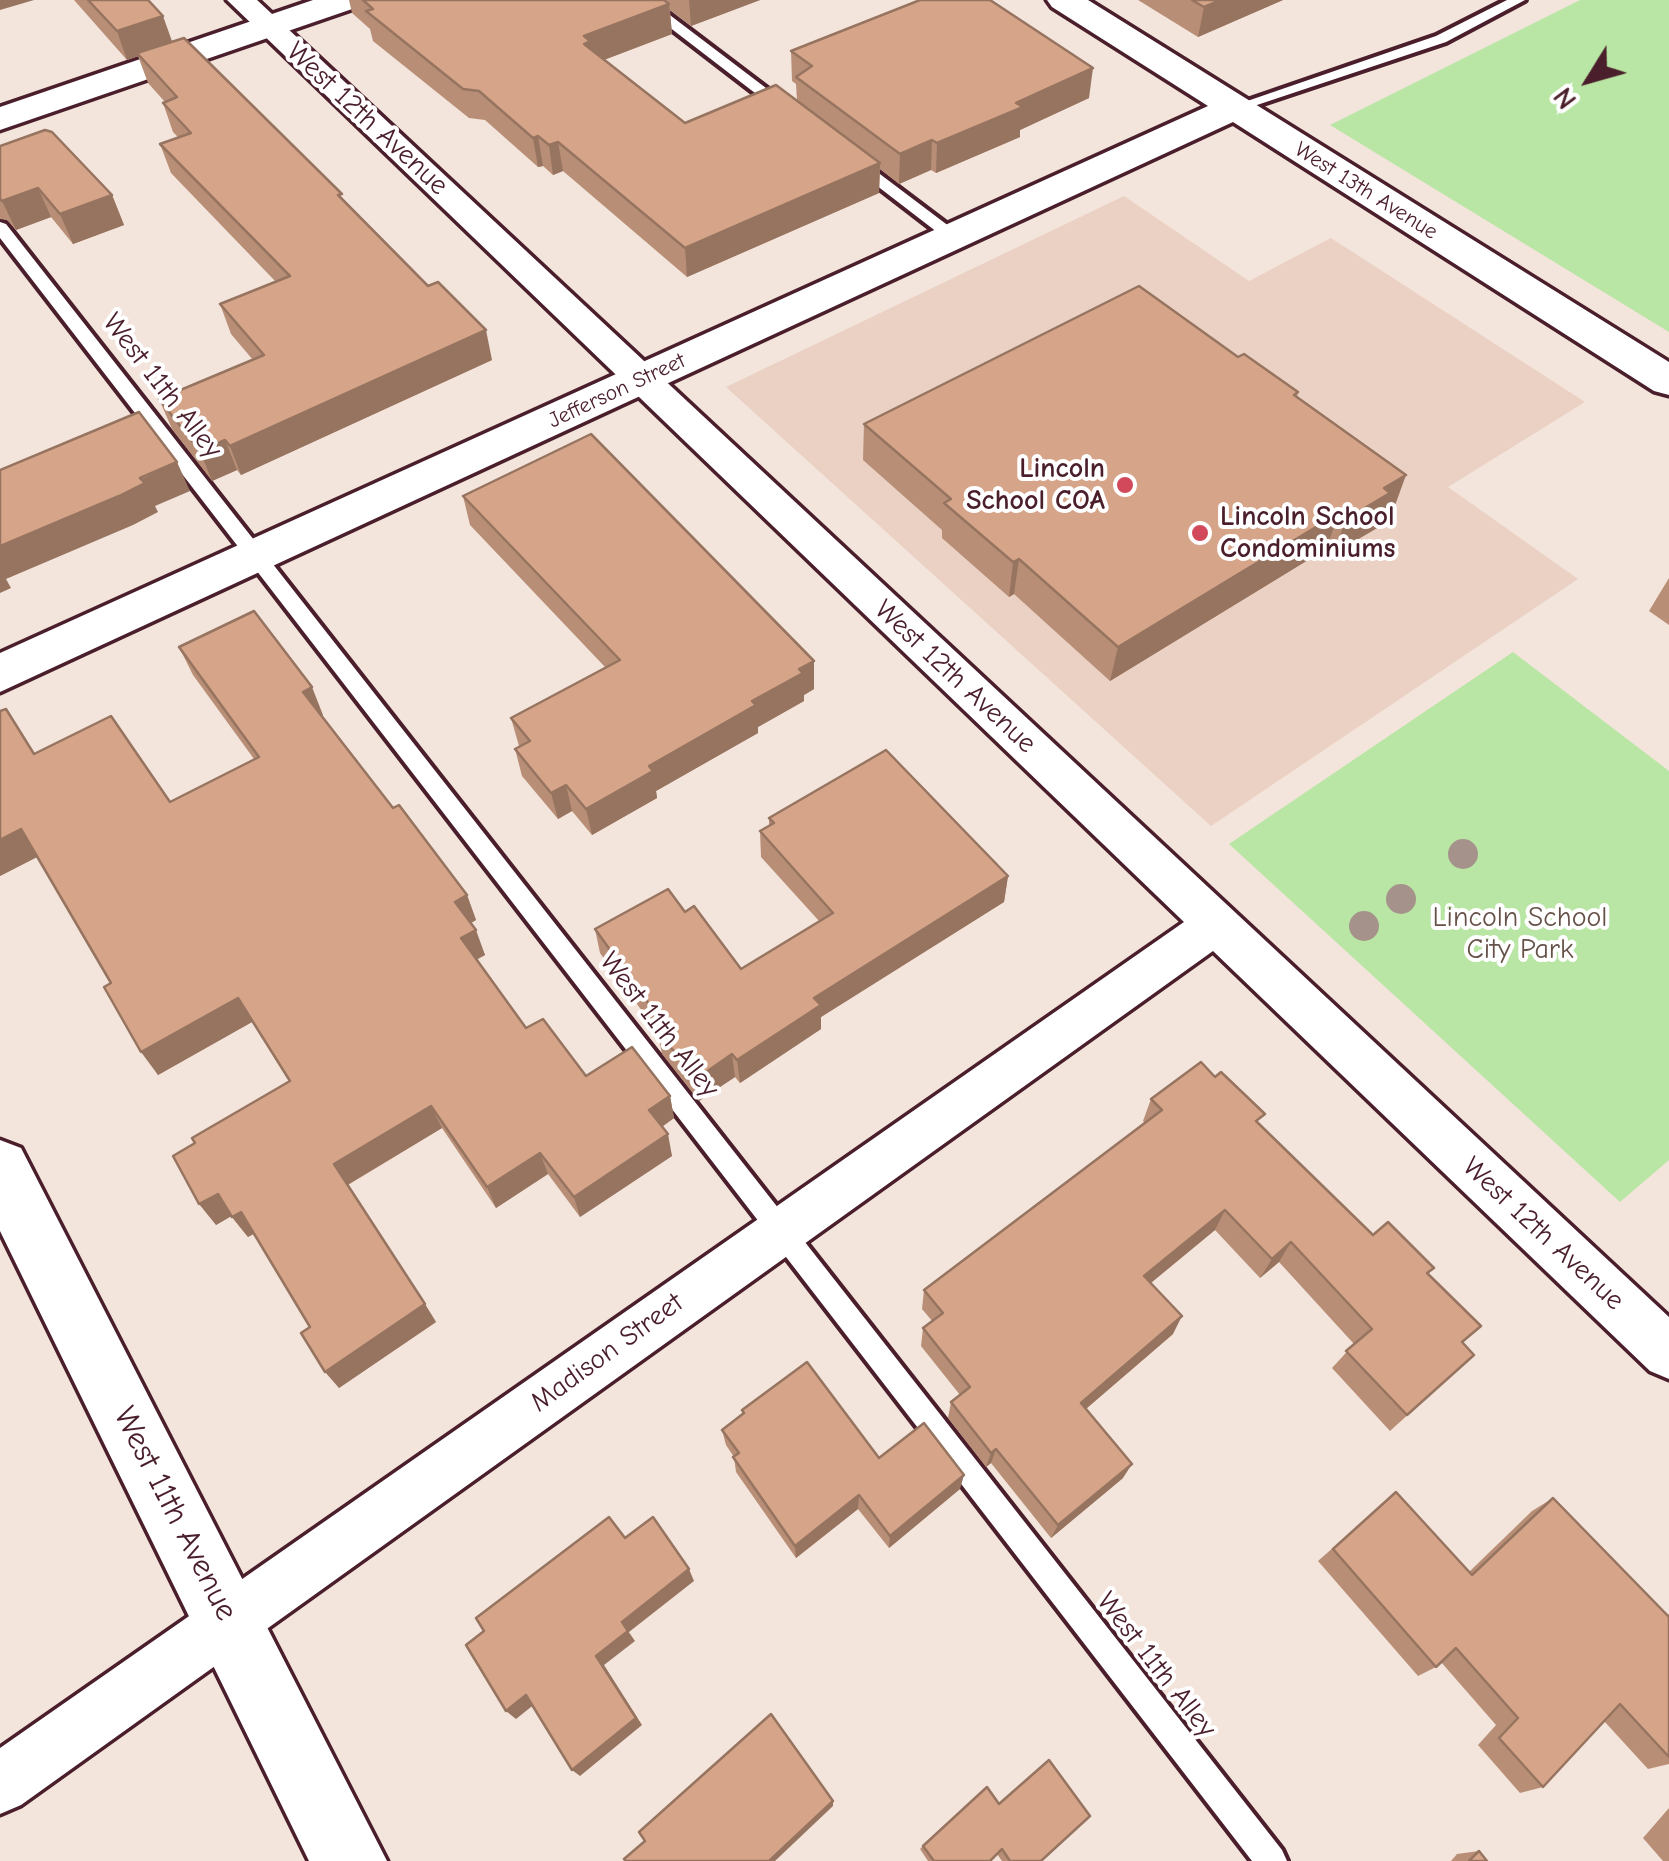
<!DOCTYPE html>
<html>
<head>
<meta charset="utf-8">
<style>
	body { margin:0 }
	#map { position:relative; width:1669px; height:1861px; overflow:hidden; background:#f3e4dc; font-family:"Comic Neue",sans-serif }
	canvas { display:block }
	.north { position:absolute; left:1539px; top:30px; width:100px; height:100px; -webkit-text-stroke:8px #fff; paint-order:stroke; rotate:233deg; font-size:28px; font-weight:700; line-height:40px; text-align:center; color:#4a1f2b }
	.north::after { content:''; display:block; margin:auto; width:35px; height:45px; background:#4a1f2b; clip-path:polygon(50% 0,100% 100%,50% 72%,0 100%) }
</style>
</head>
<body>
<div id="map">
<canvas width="1669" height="1861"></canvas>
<div class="north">N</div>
</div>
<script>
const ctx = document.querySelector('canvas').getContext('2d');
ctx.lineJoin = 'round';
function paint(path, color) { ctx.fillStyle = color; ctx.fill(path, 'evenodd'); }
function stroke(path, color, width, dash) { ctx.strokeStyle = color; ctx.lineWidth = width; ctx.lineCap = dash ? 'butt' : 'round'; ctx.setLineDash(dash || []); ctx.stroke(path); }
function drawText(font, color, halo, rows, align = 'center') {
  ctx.font = font + ' "Comic Neue",sans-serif'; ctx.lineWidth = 8; ctx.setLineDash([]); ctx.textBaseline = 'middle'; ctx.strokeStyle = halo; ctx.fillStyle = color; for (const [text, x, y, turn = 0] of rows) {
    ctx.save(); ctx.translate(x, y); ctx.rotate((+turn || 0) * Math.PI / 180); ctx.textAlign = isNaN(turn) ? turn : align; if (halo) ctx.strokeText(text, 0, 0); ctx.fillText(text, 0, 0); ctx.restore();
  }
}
paint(new Path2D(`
	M1124,196L1249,281L1331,238L1585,402L1448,487L1578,579L1211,826L726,387Z`), '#ead1c3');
paint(new Path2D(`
	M1580,0H1669V332L1330,125Z
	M1513,652L1669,771V1160L1620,1202L1229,844Z`), '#b9e6a4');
const service = new Path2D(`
	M634,0H650L791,107V113H781Z
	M1507,0H1525L1446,42L1239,111L1227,108L1436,36Z
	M850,159H860L958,233V239H946L850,165Z
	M0,222L6,224L1282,1850L1287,1861H1252L0,238Z`);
const minor = new Path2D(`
	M227,0H257L1669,1317V1379L1650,1371L1213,951L21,1805L0,1814V1748L1184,922Z`);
const secondary = new Path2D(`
	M313,0H363L358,7L0,130V107Z
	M1047,0H1088L1669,362V395L1654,391L1233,122L0,692V653L1208,106L1052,7Z
	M0,1140L21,1148L387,1861H309L0,1231Z`);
stroke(service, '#4a1f2b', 8);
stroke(minor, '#4a1f2b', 7);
stroke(secondary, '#4a1f2b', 7);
paint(service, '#fff');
paint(minor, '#fff');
paint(secondary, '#fff');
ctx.fillStyle = '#a5938b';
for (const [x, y] of [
	[1463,854],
	[1401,899],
	[1364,926]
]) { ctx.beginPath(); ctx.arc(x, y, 15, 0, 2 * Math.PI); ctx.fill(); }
paint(new Path2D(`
	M74,0H148L172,42L345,202L492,360L241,475L237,470L212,481L172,429L159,399L253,360L231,334L220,304L276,282L171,173L160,144L178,137L173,132L163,103L165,102L148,83L138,56L127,60Z
	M349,0H760L691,26L670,10L672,34L604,60L685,123L797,100L796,84L792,81L791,51L1089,98L1020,130V137L936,173L931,170L899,184L880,169L879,193L687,277L563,171L553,175L543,166L538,167L485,120L469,118L373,41L370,29L352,13Z
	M1138,0H1283L1198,37Z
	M0,146L112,195L124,225L73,244L51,217L16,230L7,220L0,219Z
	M1238,357L1298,392L1297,397L1393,511L1381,518L1377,528L1333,554L1326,549L1110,681L1014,594L1009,597L942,538V530L863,460L864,424Z
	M463,496L814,661V689L804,695V701L758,727V733L656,791L657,798L592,835L572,811L558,819L522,776L515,749L519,746L511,718L605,667L470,525Z
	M1669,578V625L1649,611Z
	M179,647L323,715L322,716L393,808L467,895L476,920L471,923L485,955L476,960L526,1028L586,1076L670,1096L674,1118L662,1127L672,1156L580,1217L548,1174L496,1208L442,1128L348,1185L436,1322L339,1388L310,1327L254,1234L248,1237L231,1216L216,1225L195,1143L290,1081L252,1022L158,1075L111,983L37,857L0,876V711L35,754L170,802L254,759L193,675Z
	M769,818L1008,876L1004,902L821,1017V1029L740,1083L735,1077L699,1101L662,1054L658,1033L600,953L595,929L741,969L819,921L761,857L760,831L769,826Z
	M1151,1099L1260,1124L1373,1235L1434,1268L1428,1274L1463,1344L1474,1355L1390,1431L1332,1368L1354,1344L1279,1262L1260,1278L1215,1230L1151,1283L1173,1334L1086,1409L1123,1478L1051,1538L991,1463L986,1467L948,1418L951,1402L960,1395L921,1346L923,1328L933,1322L922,1309L924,1290L1145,1123L1143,1121Z
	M742,1410L879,1458L960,1489L889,1548L858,1509L796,1558L736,1472L734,1457L726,1445L722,1430L742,1415Z
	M1396,1492L1469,1572L1532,1511L1553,1498L1667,1615L1669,1614V1764L1648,1769L1604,1721L1543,1787L1520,1793L1478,1745L1496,1725L1441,1662L1436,1667L1418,1676L1318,1561Z
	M999,1804L1041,1861H1002L997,1854L990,1861H928L920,1849L923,1846Z
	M1669,1808V1861H1663L1643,1838Z
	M1479,1851L1487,1861H1451L1457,1854Z`), '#b88e76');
paint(new Path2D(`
	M0,0H34L0,10Z
	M689,0H760L691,26Z
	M1221,0H1283L1198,37L1204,7Z
	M669,4L672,34L593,64L588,74L584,36Z
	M163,16L173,44L127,60L117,31Z
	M1093,68L1089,98L1020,130V137L936,173L937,143L1016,103Z
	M538,136L543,166L538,167L533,138Z
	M932,140L931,170L899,184L900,154Z
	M558,142L563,171L553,175L549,145Z
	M880,163L879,193L687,277L685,248Z
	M38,188L51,217L16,230L2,201Z
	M112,195L124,225L73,244L60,214Z
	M486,330L492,360L241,475L230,446Z
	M225,440L237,470L212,481L200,451Z
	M177,462L190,491L155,506L158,512L133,525L6,579L11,588L0,593V546Z
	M1406,475L1393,511L1381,518L1377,528L1333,554L1346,519L1384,488Z
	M1339,513L1326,549L1110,681L1118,647Z
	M1019,559L1014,594L1009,597L1013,562Z
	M814,661V689L804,695V701L758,727V733L656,791L657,798L592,835L586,809L649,766Z
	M312,687L323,715L315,719L303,692Z
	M566,785L572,811L558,819L551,793Z
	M21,829L39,856L0,876V840Z
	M1008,876L1004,902L821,1017V1029L740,1083L737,1060L814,998Z
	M467,895L476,920L464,927L455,902Z
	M476,930L485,955L470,963L461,938Z
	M238,998L252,1022L158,1075L141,1052Z
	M732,1054L735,1077L699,1101L696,1079Z
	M670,1096L674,1118L654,1132L649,1110Z
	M431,1106L442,1128L347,1185L334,1164Z
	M668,1134L672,1156L580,1217L574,1197Z
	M540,1153L548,1174L496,1208L487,1187Z
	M218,1194L235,1214L216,1225L199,1204Z
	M1225,1210L1215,1230L1136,1295L1144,1276Z
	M241,1212L256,1232L248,1237L232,1217Z
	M1291,1242L1279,1262L1260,1278L1272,1259Z
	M425,1304L436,1322L339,1388L325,1372Z
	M1182,1316L1173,1334L1074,1419L1081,1403Z
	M996,1449L991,1463L986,1467L991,1453Z
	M1132,1464L1123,1478L1051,1538L1058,1525Z
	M964,1475L960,1489L889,1548L890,1536Z
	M859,1495L858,1509L796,1558L795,1546Z
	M689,1569L694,1581L629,1632L622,1622Z
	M628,1631L635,1641L604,1665L642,1725L580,1776L572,1770L596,1656Z
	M526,1695L536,1703L516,1719L506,1711Z
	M833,1801V1806L775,1861H769Z`), '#967460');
const building = new Path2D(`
	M88,0H148L163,16L117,31Z
	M363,0H664L669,4L584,36L590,41L584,44L685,123L776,85L880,163L685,248L558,142L549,145L538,136L533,138L479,91L463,89L366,11L373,9Z
	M920,0H990L1093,68L1016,103L1023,107L937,143L932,140L900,154L796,77L812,66L791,51Z
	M1192,0H1221L1204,7Z
	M184,38L342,194L338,195L428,286L438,282L486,330L230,446L225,440L200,451L159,399L264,355L220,304L290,276L160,144L191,133L163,103L177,97L137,53Z
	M45,130L52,132L112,195L60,214L38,188L2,201L0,199V146Z
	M1139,286L1238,357L1244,354L1298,392L1294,395L1406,475L1384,488L1390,493L1346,519L1339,513L1118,647L1019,559L1013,562L944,503L951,499L864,424Z
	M139,412L177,462L140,478L145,483L119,496L0,546V470Z
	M591,434L814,661L799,669L803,673L752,701L756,705L649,766L653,771L586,809L566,785L551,793L515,749L530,741L511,718L620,660L463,496Z
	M254,611L312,687L303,692L393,808L399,805L467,895L455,902L476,930L461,938L526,1028L543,1019L586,1076L632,1047L670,1096L649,1110L668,1134L574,1197L540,1153L487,1187L431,1106L334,1164L425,1304L325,1372L301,1333L310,1327L241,1212L232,1217L218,1194L199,1204L173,1156L195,1143L192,1138L290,1081L238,998L141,1052L104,987L111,983L21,829L0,840V711L6,709L34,754L111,716L170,802L259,757L179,647Z
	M886,750L1008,876L814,998L821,1005L737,1060L732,1054L696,1079L657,1030L665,1026L595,929L668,889L685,912L694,906L741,969L833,913L760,831L774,823L769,818Z
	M1201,1062L1215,1077L1221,1072L1265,1114L1256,1121L1373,1235L1388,1222L1434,1268L1427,1273L1481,1326L1462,1342L1474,1355L1407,1415L1346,1351L1372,1329L1291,1242L1272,1259L1225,1210L1144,1276L1182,1316L1081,1403L1132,1464L1058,1525L996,1449L991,1453L951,1402L970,1387L923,1328L943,1313L924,1290L1162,1110L1151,1099Z
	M807,1362L879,1458L924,1423L964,1475L890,1536L859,1495L795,1546L733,1457L739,1453L722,1430L744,1413L742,1410Z
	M1396,1492L1472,1575L1553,1498L1669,1617V1757L1620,1704L1543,1787L1499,1738L1518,1718L1456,1648L1436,1667L1333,1549Z
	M609,1517L625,1538L653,1517L689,1569L622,1622L628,1631L596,1656L636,1718L572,1770L526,1695L506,1711L466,1645L484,1631L476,1618Z
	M771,1714L833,1801L769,1861H626L624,1859L645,1841L639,1832Z
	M1049,1760L1090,1816L1041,1861H1010L1002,1849L990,1861H934L923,1846L987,1787L999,1804Z
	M1479,1851L1487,1861H1469Z`);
paint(building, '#d6a589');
stroke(building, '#967460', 2.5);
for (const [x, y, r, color] of [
	[1125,485,10,"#d1495b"],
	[1200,533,10,"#d1495b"]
]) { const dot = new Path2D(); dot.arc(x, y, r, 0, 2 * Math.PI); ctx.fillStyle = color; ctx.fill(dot); stroke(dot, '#fff', 4); }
drawText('22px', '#4a1f2b', '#fff', [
	["West 13th Avenue",1366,191,32],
	["Jefferson Street",617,391,-25]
]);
drawText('28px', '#4a1f2b', '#fff', [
	["West 12th Avenue",367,119,43],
	["West 11th Alley",162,386,52],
	["West 12th Avenue",955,677,43],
	["West 11th Alley",659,1025,52],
	["West 12th Avenue",1543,1234,43],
	["Madison Street",607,1353,-36],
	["West 11th Alley",1156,1665,52]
]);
drawText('bold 28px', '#4a1f2b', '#fff', [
	["Lincoln",1105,469],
	["School COA",1105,501],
	["Lincoln School",1220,517,"left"],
	["Condominiums",1220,549,"left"]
], 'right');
drawText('28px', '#665149', '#fff', [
	["Lincoln School",1520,918],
	["City Park",1520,950]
]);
drawText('32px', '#4a1f2b', '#fff', [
	["West 11th Avenue",175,1514,63]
]);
</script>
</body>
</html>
